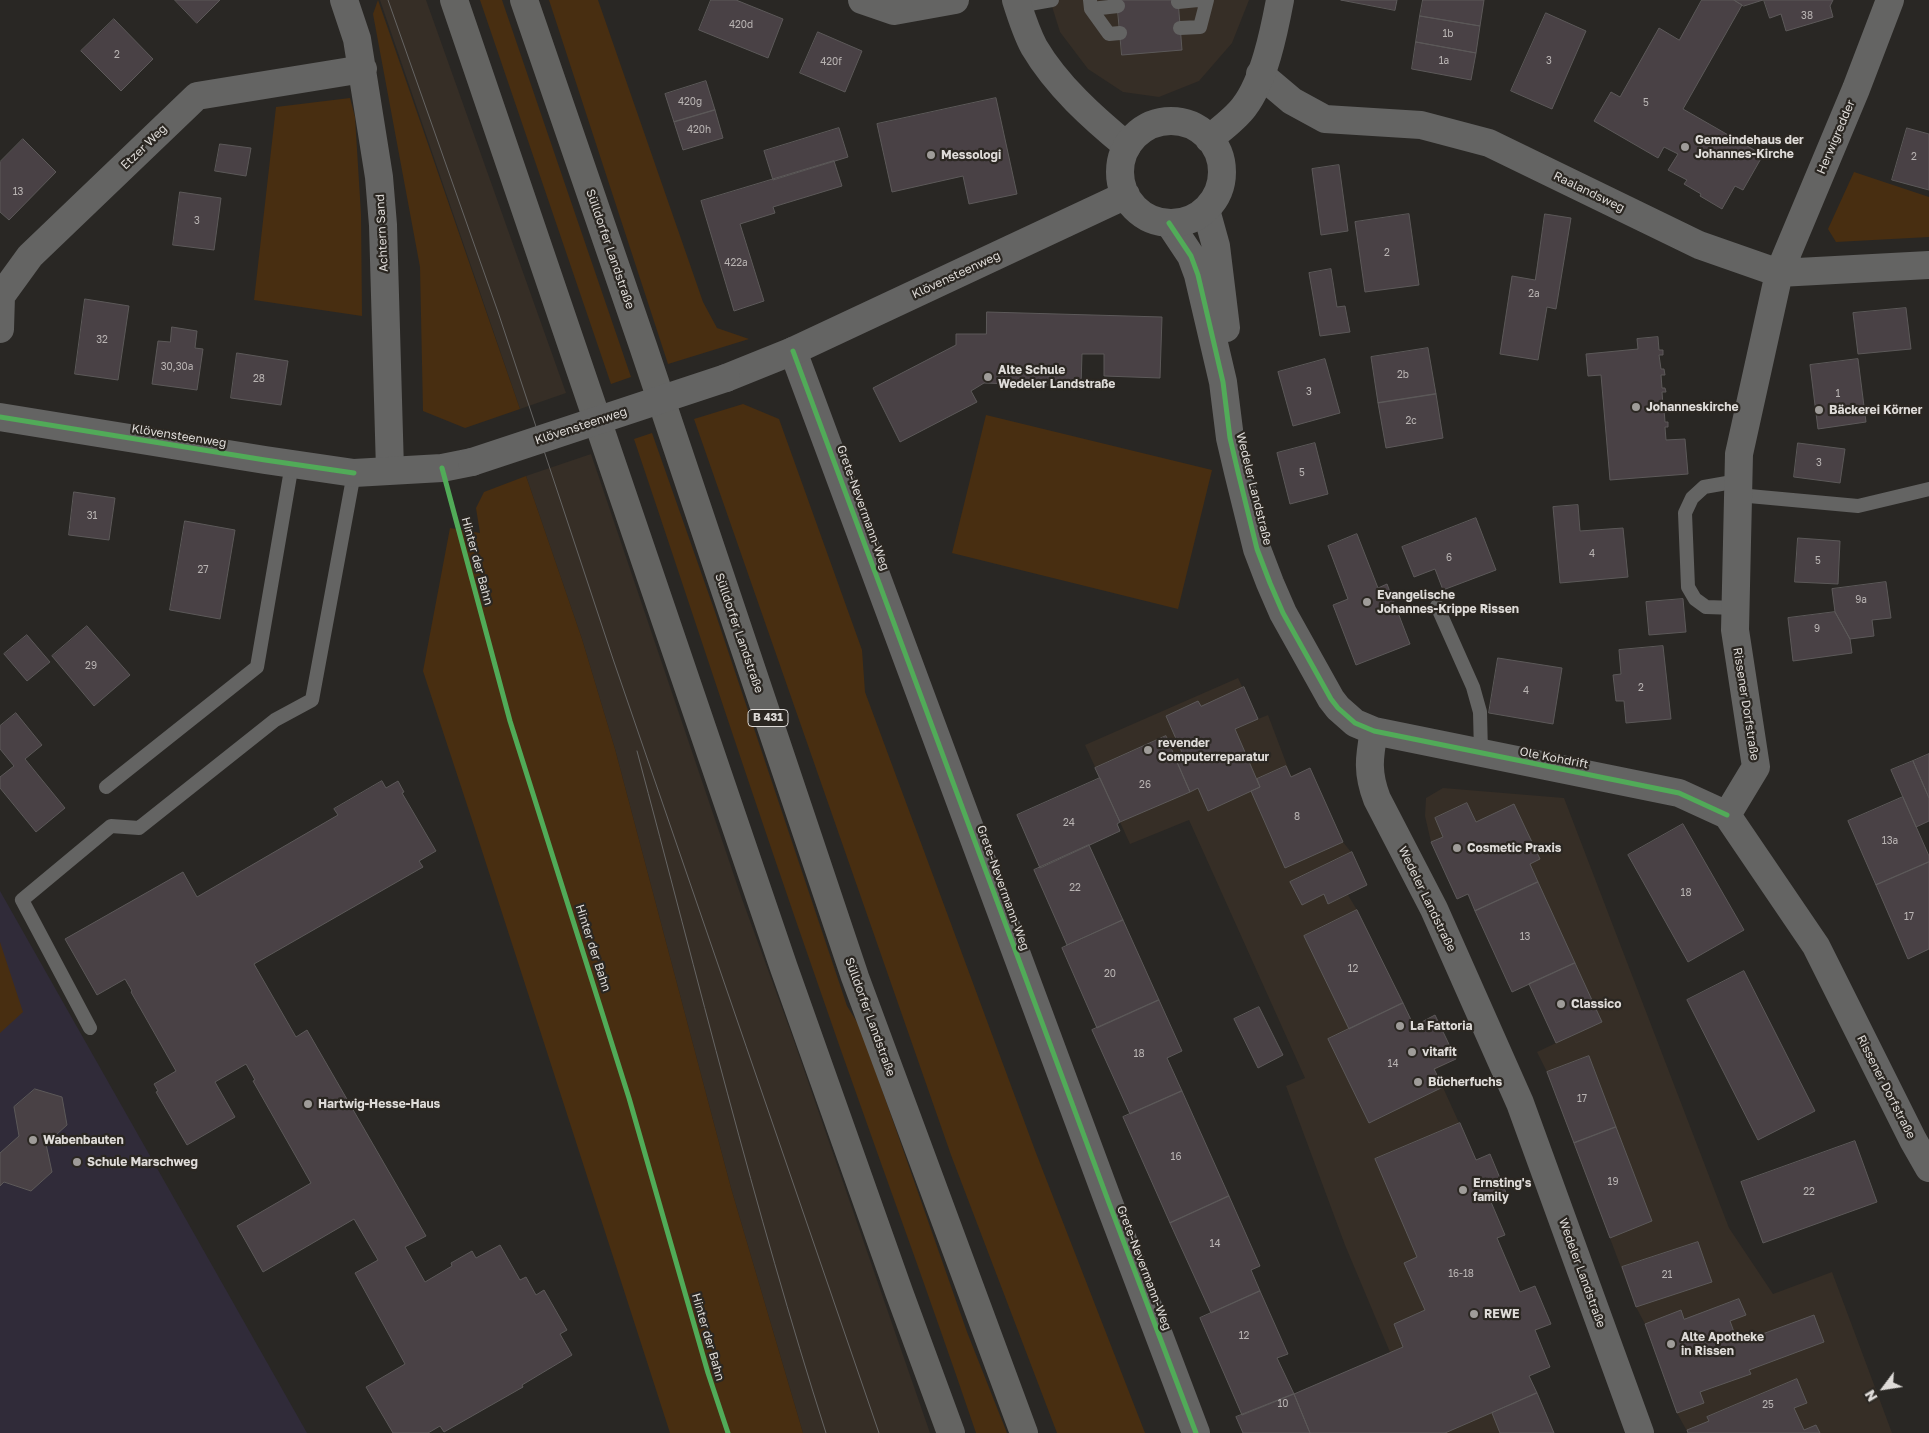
<!DOCTYPE html>
<html>
<head>
<meta charset="utf-8">
<style>
	body { margin:0 }
	#map { position:relative; width:1929px; height:1433px; overflow:hidden; background:#292724; font-family:"Golos Text",sans-serif }
	canvas { display:block }
	.north { position:absolute; left:1859px; top:1363px; width:50px; height:50px; -webkit-text-stroke:4px #2b2722; paint-order:stroke; rotate:239deg; font-size:14px; font-weight:700; line-height:20px; text-align:center; color:#dedbd8 }
	.north::after { content:''; display:block; margin:auto; width:18px; height:22px; background:#dedbd8; clip-path:polygon(50% 0,100% 100%,50% 72%,0 100%) }
</style>
</head>
<body>
<div id="map">
<canvas width="1929" height="1433"></canvas>
<div class="north">N</div>
</div>
<script>
const ctx = document.querySelector('canvas').getContext('2d');
ctx.lineJoin = 'round';
function paint(path, color) { ctx.fillStyle = color; ctx.fill(path, 'evenodd'); }
function stroke(path, color, width, dash) { ctx.strokeStyle = color; ctx.lineWidth = width; ctx.lineCap = dash ? 'butt' : 'round'; ctx.setLineDash(dash || []); ctx.stroke(path); }
function drawText(font, color, halo, rows, align = 'center') {
  ctx.font = font + ' "Golos Text",sans-serif'; ctx.lineWidth = 4.5; ctx.setLineDash([]); ctx.textBaseline = 'middle'; ctx.strokeStyle = halo; ctx.fillStyle = color; for (const [text, x, y, turn = 0] of rows) {
    ctx.save(); ctx.translate(x, y); ctx.rotate((+turn || 0) * Math.PI / 180); ctx.textAlign = isNaN(turn) ? turn : align; if (halo) ctx.strokeText(text, 0, 0); ctx.fillText(text, 0, 0); ctx.restore();
  }
}
paint(new Path2D(`
	M380,0H426L566,393L520,409Z
	M1050,0H1249L1232,43L1199,81L1159,97L1123,92L1088,69L1060,32Z
	M591,454L742,899L793,1038L930,1433H803L731,1188L615,749L582,639L526,476Z
	M1238,678L1258,719L1268,715L1291,776L1310,768L1343,842L1351,852L1367,885L1348,895L1357,910L1414,1026L1435,1015L1456,1059L1435,1070L1476,1160L1490,1154L1507,1195L1491,1202L1505,1235L1497,1239L1520,1292L1535,1286L1551,1324L1535,1331L1550,1367L1529,1376L1554,1433H1424L1345,1245L1286,1086L1305,1078L1189,820L1130,844L1085,745Z
	M1443,788L1564,798L1729,1228L1773,1294L1832,1272L1892,1433H1688L1677,1413L1645,1324L1636,1307L1547,1072L1537,1052L1556,1043L1529,984L1512,992L1468,894L1431,842L1425,816L1426,798Z`), '#362e26');
paint(new Path2D(`
	M0,891L307,1433H0Z`), '#302b39');
paint(new Path2D(`
	M378,0L520,409L465,428L423,411L420,267L373,14Z
	M480,0H502L631,377L611,384Z
	M549,0H598L703,302L717,328L749,339L668,364Z
	M350,98L355,117L361,214L362,316L254,300L276,107Z
	M1854,172L1929,197V237L1836,242L1828,229Z
	M743,404L779,419L862,650L865,692L1036,1153L1145,1433H1057L951,1155L694,419Z
	M986,415L1212,470L1178,609L952,553Z
	M652,433L714,609L847,1006L860,1027L967,1332L1007,1433H976C926,1285 871,1138 820,990C756,807 696,623 634,439Z
	M526,476L582,639L615,749L731,1188L803,1433H670L474,826L423,671L450,528L480,533L476,508L484,492Z
	M0,942L23,1012L0,1033Z`), '#482e11');
const building = new Path2D(`
	M175,0H220L197,23Z
	M711,0H736L783,19L768,58L699,30Z
	M1117,0H1178L1182,50L1122,55Z
	M1341,0H1397L1395,10Z
	M1423,0H1484L1480,26L1420,16Z
	M1702,0H1734L1742,5L1683,109L1763,155L1743,190L1735,186L1722,209L1700,196L1701,194L1684,184L1687,180L1668,170L1678,154L1664,147L1658,158L1594,121L1611,92L1620,97L1659,28L1679,40Z
	M1734,0H1763L1744,6Z
	M1764,0H1833L1830,6L1833,17L1786,31L1781,14L1770,18Z
	M1546,13L1586,31L1552,109L1511,91Z
	M1420,16L1480,26L1476,53L1416,42Z
	M114,19L153,59L121,91L81,51Z
	M818,32L862,51L845,92L800,73Z
	M1416,42L1476,53L1471,80L1412,69Z
	M706,81L715,110L674,122L665,94Z
	M996,98L1017,194L969,204L963,176L892,192L877,124Z
	M715,110L723,138L683,150L674,122Z
	M839,128L848,157L773,180L764,151Z
	M1907,128L1929,134V190L1892,180Z
	M23,139L56,172L9,220L0,212V162Z
	M220,144L251,148L246,176L215,171Z
	M834,161L842,186L773,207L775,213L740,224L764,301L734,311L701,201Z
	M1339,165L1348,231L1321,235L1312,169Z
	M180,192L221,198L214,250L173,245Z
	M1409,214L1419,285L1365,292L1355,222Z
	M1545,214L1571,218L1556,309L1547,307L1538,360L1500,354L1512,276L1535,280Z
	M1331,269L1337,307L1345,306L1350,332L1320,336L1309,273Z
	M85,299L129,306L118,380L75,374Z
	M1906,308L1911,349L1858,354L1853,313Z
	M987,312L1162,317L1160,378L1104,376V354H1082L1081,386L984,383L971,391L977,402L900,442L873,388L956,345V334H986Z
	M172,327L197,331L195,348L203,349L197,390L152,384L158,341L170,342Z
	M1658,337L1659,350H1663V355H1659L1661,369H1664L1665,375H1661L1662,388H1665L1666,392H1662L1663,405H1667V409H1664L1665,422H1668V427H1665L1666,440L1685,439L1688,474L1610,480L1601,375L1588,376L1586,354L1638,349L1637,339Z
	M1428,348L1436,394L1378,403L1371,357Z
	M237,353L288,361L281,405L231,398Z
	M1325,359L1340,413L1293,426L1278,372Z
	M1858,359L1866,422L1818,429L1810,365Z
	M1436,394L1443,438L1386,448L1378,403Z
	M1315,443L1328,494L1290,504L1277,453Z
	M1798,443L1845,449L1840,483L1794,477Z
	M74,492L115,498L109,540L69,535Z
	M1578,505L1580,531L1623,528L1628,577L1560,583L1553,507Z
	M1476,518L1496,570L1443,590L1435,569L1414,577L1402,547Z
	M185,521L235,530L220,619L170,610Z
	M1357,534L1378,588L1387,584L1410,644L1356,665L1333,605L1348,599L1328,546Z
	M1798,538L1840,541L1838,584L1795,582Z
	M1886,582L1891,618L1872,620L1874,636L1850,639L1835,612L1832,589Z
	M1683,599L1686,632L1649,635L1646,602Z
	M1835,612L1850,639L1852,653L1793,661L1788,618Z
	M87,626L130,675L94,706L52,656Z
	M27,635L50,662L27,681L4,654Z
	M1663,646L1671,719L1626,723L1624,701H1616L1613,675L1621,674L1619,650Z
	M1498,658L1562,668L1553,724L1489,713Z
	M1244,687L1258,719L1235,729L1260,787L1208,811L1198,788L1190,792L1176,760L1184,757L1166,716L1198,701L1201,706Z
	M16,713L42,745L25,759L65,808L36,832L0,788V777L14,766L0,749V726Z
	M1166,736L1190,792L1120,822L1095,768Z
	M1929,754V798L1913,761Z
	M1913,761L1929,798V821L1916,827L1891,770Z
	M1286,766L1291,777L1310,768L1343,842L1285,868L1251,791L1260,787L1257,779Z
	M1100,778L1120,822L1117,824L1120,831L1040,868L1017,815Z
	M382,781L386,788L398,781L404,792L402,793L436,851L419,861L423,867L254,964L296,1037L307,1030L426,1236L405,1247L425,1282L452,1266L451,1263L472,1251L476,1258L500,1245L520,1280L526,1277L536,1295L544,1290L567,1330L560,1334L572,1355L522,1385L523,1387L444,1432L440,1426L428,1433H393L366,1387L405,1364L355,1273L378,1260L354,1219L263,1272L237,1226L311,1183L253,1081L255,1080L246,1064L215,1082L235,1117L187,1145L156,1092L158,1091L154,1084L176,1071L131,992L132,991L125,979L97,995L65,939L183,872L197,897L338,815L334,809Z
	M1903,797L1929,856V862L1876,885L1848,821Z
	M1467,803L1476,822L1514,804L1540,859L1530,864L1538,882L1475,911L1468,894L1457,899L1431,842L1443,837L1435,818Z
	M1683,824L1744,930L1688,962L1628,855Z
	M1089,845L1123,920L1067,945L1034,870Z
	M1352,852L1367,885L1328,904L1324,894L1302,905L1290,882Z
	M1929,862V949L1908,959L1876,885Z
	M1538,882L1575,963L1512,992L1475,911Z
	M1357,910L1403,1003L1349,1029L1304,936Z
	M1123,920L1159,1000L1097,1028L1062,948Z
	M1575,963L1602,1022L1556,1043L1529,984Z
	M1744,971L1815,1111L1758,1140L1687,1000Z
	M1159,1000L1182,1051L1167,1058L1182,1091L1130,1114L1092,1030Z
	M1403,1003L1414,1026L1435,1015L1456,1059L1434,1069L1443,1087L1369,1123L1328,1039Z
	M1259,1007L1283,1055L1258,1068L1234,1019Z
	M1589,1056L1616,1127L1574,1143L1547,1072Z
	M35,1089L62,1097L67,1125L46,1144L52,1172L31,1191L4,1182L0,1186V1153L19,1136L14,1107Z
	M1182,1091L1229,1196L1170,1223L1123,1117Z
	M1460,1123L1476,1160L1490,1154L1507,1195L1491,1202L1505,1235L1497,1238L1520,1292L1535,1286L1551,1324L1535,1330L1550,1367L1529,1376L1537,1393L1445,1433H1310L1294,1394L1403,1347L1394,1324L1425,1310L1404,1263L1417,1257L1375,1159Z
	M1616,1127L1652,1221L1610,1238L1574,1143Z
	M1855,1141L1877,1202L1763,1243L1741,1182Z
	M1229,1196L1260,1266L1251,1270L1260,1291L1211,1313L1170,1223Z
	M1698,1242L1712,1282L1636,1307L1622,1267Z
	M1260,1291L1288,1354L1277,1358L1294,1394L1242,1415L1200,1318Z
	M1739,1299L1746,1315L1730,1321L1738,1343L1814,1315L1824,1342L1749,1370L1751,1374L1700,1392L1704,1403L1677,1413L1645,1324L1681,1310L1684,1319Z
	M1797,1379L1807,1403L1794,1408L1804,1430L1816,1425L1820,1433H1688L1687,1430L1709,1421L1707,1417Z
	M1537,1393L1554,1433H1500L1492,1413Z
	M1294,1394L1310,1433H1243L1236,1417Z`);
paint(building, '#494145');
stroke(building, '#5c5959', 1);
stroke(new Path2D(`
	M1090,0L1091,9L1109,34L1120,33
	M1178,2L1198,0
	M1018,6L1052,0
	M1091,9L1118,6
	M1180,28L1200,27L1207,0
	M1738,495L1858,506L1929,489
	M1437,606L1473,687L1480,712L1481,753
	M1736,608L1706,607L1695,599L1688,587L1685,513L1692,498L1704,487L1738,481
	M106,787L257,667L292,464
	M90,1028L22,900L111,826L139,828L275,720L312,700L354,473`), '#646463', 14);
stroke(new Path2D(`
	M344,0L357,39L379,177L383,225L390,470
	M862,0L894,11L955,0
	M1016,0C1021,16 1026,32 1034,47C1057,86 1093,118 1127,146
	M1260,74L1292,101L1325,119L1421,125L1489,143L1699,245L1779,273L1929,265
	M1206,210L1216,246L1226,328
	M1169,223L1191,256L1198,275L1223,382L1230,438L1238,472L1257,549L1270,583L1283,613L1331,699L1338,708L1355,723L1374,731L1679,793L1727,815
	M0,329L1,296L30,256L197,96L363,69
	M793,351L1109,1203L1196,1433
	M1374,731C1369,758 1367,773 1377,799L1434,909L1520,1103L1640,1433
	M1727,815L1756,767L1735,630L1739,454L1779,273L1856,89L1890,0
	M1727,815L1816,946L1913,1140L1929,1168`), '#646463', 28);
stroke(new Path2D(`
	M1120 172a51 51 0 1 1 102 0a51 51 0 1 1-102 0Z
	M1209,139C1221,129 1235,119 1244,107C1264,81 1274,32 1280,0
	M726,378L793,351L1126,195
	M0,417L265,460L354,473L442,468L472,462`), '#646463', 28);
stroke(new Path2D(`
	M454,0L784,968L899,1292L951,1433
	M524,0L643,346L855,977L1024,1433`), '#646462', 28);
stroke(new Path2D(`
	M388,0L498,312L613,659L879,1433
	M637,751C698,979 754,1208 826,1433`), '#666564', 1);
stroke(new Path2D(`
	M472,462L726,378`), '#646463', 28);
stroke(new Path2D(`
	M1169,223L1191,256L1198,275L1223,382L1230,438L1238,472L1257,549L1270,583L1283,613L1331,699L1338,708L1355,723L1374,731L1679,793L1727,815
	M793,351L1109,1203L1196,1433
	M0,417L265,460L354,473
	M442,468L510,721L629,1098L708,1373L728,1433`), '#51ab58', 5);
for (const [x, y, r, color] of [
	[1685,147,5,"#9f9c99"],
	[931,155,5,"#9f9c99"],
	[988,377,5,"#9f9c99"],
	[1636,407,5,"#9f9c99"],
	[1819,410,5,"#9f9c99"],
	[1367,602,5,"#9f9c99"],
	[1148,750,5,"#9f9c99"],
	[1457,848,5,"#9f9c99"],
	[1561,1004,5,"#9f9c99"],
	[1400,1026,5,"#9f9c99"],
	[1412,1052,5,"#9f9c99"],
	[1418,1082,5,"#9f9c99"],
	[308,1104,5,"#9f9c99"],
	[33,1140,5,"#9f9c99"],
	[77,1162,5,"#9f9c99"],
	[1463,1190,5,"#9f9c99"],
	[1474,1314,5,"#9f9c99"],
	[1671,1344,5,"#9f9c99"]
]) { const dot = new Path2D(); dot.arc(x, y, r, 0, 2 * Math.PI); ctx.fillStyle = color; ctx.fill(dot); stroke(dot, '#2b2722', 2); }
drawText('10px', '#b9b4b3', null, [
	["38",1807,16],
	["420d",741,25],
	["1b",1448,34],
	["2",117,55],
	["1a",1444,61],
	["3",1549,61],
	["420f",831,62],
	["420g",690,102],
	["5",1646,103],
	["420h",699,130],
	["2",1914,157],
	["13",18,192],
	["3",197,221],
	["2",1387,253],
	["422a",736,263],
	["2a",1534,294],
	["32",102,340],
	["30,30a",177,367],
	["2b",1403,375],
	["28",259,379],
	["3",1309,392],
	["1",1838,394],
	["2c",1411,421],
	["3",1819,463],
	["5",1302,473],
	["31",92,516],
	["4",1592,554],
	["6",1449,558],
	["5",1818,561],
	["27",203,570],
	["9a",1861,600],
	["9",1817,629],
	["29",91,666],
	["2",1641,688],
	["4",1526,691],
	["26",1145,785],
	["8",1297,817],
	["24",1069,823],
	["13a",1890,841],
	["22",1075,888],
	["18",1686,893],
	["17",1909,917],
	["13",1525,937],
	["12",1353,969],
	["20",1110,974],
	["18",1139,1054],
	["14",1393,1064],
	["17",1582,1099],
	["16",1176,1157],
	["19",1613,1182],
	["22",1809,1192],
	["14",1215,1244],
	["16-18",1461,1274],
	["21",1667,1275],
	["12",1244,1336],
	["10",1283,1404],
	["25",1768,1405]
]);
for (const [x, y, w] of [
	[768,718,40]
]) { const box = new Path2D(); box.roundRect(x - w / 2, y - 8.5, w, 17, 4); ctx.fillStyle = '#2b2722'; ctx.fill(box); stroke(box, '#dedbd8', 1); }
drawText('bold 11px', '#dedbd8', null, [
	["B 431",768,718]
]);
drawText('12px', '#dedbd8', '#2b2722', [
	["Herwigredder",1836,137,-67],
	["Etzer Weg",144,147,-44],
	["Raalandsweg",1589,192,26],
	["Achtern Sand",382,233,-93],
	["Sülldorfer Landstraße",610,249,71],
	["Klövensteenweg",956,275,-25],
	["Klövensteenweg",581,426,-18],
	["Klövensteenweg",179,436,9],
	["Wedeler Landstraße",1254,489,76],
	["Grete-Nevermann-Weg",863,508,70],
	["Hinter der Bahn",477,561,75],
	["Sülldorfer Landstraße",739,633,71],
	["Rissener Dorfstraße",1746,704,81],
	["Ole Kohdrift",1554,758,11],
	["Grete-Nevermann-Weg",1003,888,70],
	["Wedeler Landstraße",1427,899,64],
	["Hinter der Bahn",593,948,72],
	["Sülldorfer Landstraße",870,1017,70],
	["Rissener Dorfstraße",1886,1087,63],
	["Grete-Nevermann-Weg",1144,1268,69],
	["Wedeler Landstraße",1582,1273,70],
	["Hinter der Bahn",708,1337,74]
]);
drawText('bold 12px', '#dedbd8', '#2b2722', [
	["Gemeindehaus der",1695,140],
	["Johannes-Kirche",1695,154],
	["Messologi",941,155],
	["Alte Schule",998,370],
	["Wedeler Landstraße",998,384],
	["Johanneskirche",1646,407],
	["Bäckerei Körner",1829,410],
	["Evangelische",1377,595],
	["Johannes-Krippe Rissen",1377,609],
	["revender",1158,743],
	["Computerreparatur",1158,757],
	["Cosmetic Praxis",1467,848],
	["Classico",1571,1004],
	["La Fattoria",1410,1026],
	["vitafit",1422,1052],
	["Bücherfuchs",1428,1082],
	["Hartwig-Hesse-Haus",318,1104],
	["Wabenbauten",43,1140],
	["Schule Marschweg",87,1162],
	["Ernsting's",1473,1183],
	["family",1473,1197],
	["REWE",1484,1314],
	["Alte Apotheke",1681,1337],
	["in Rissen",1681,1351]
], 'left');
</script>
</body>
</html>
